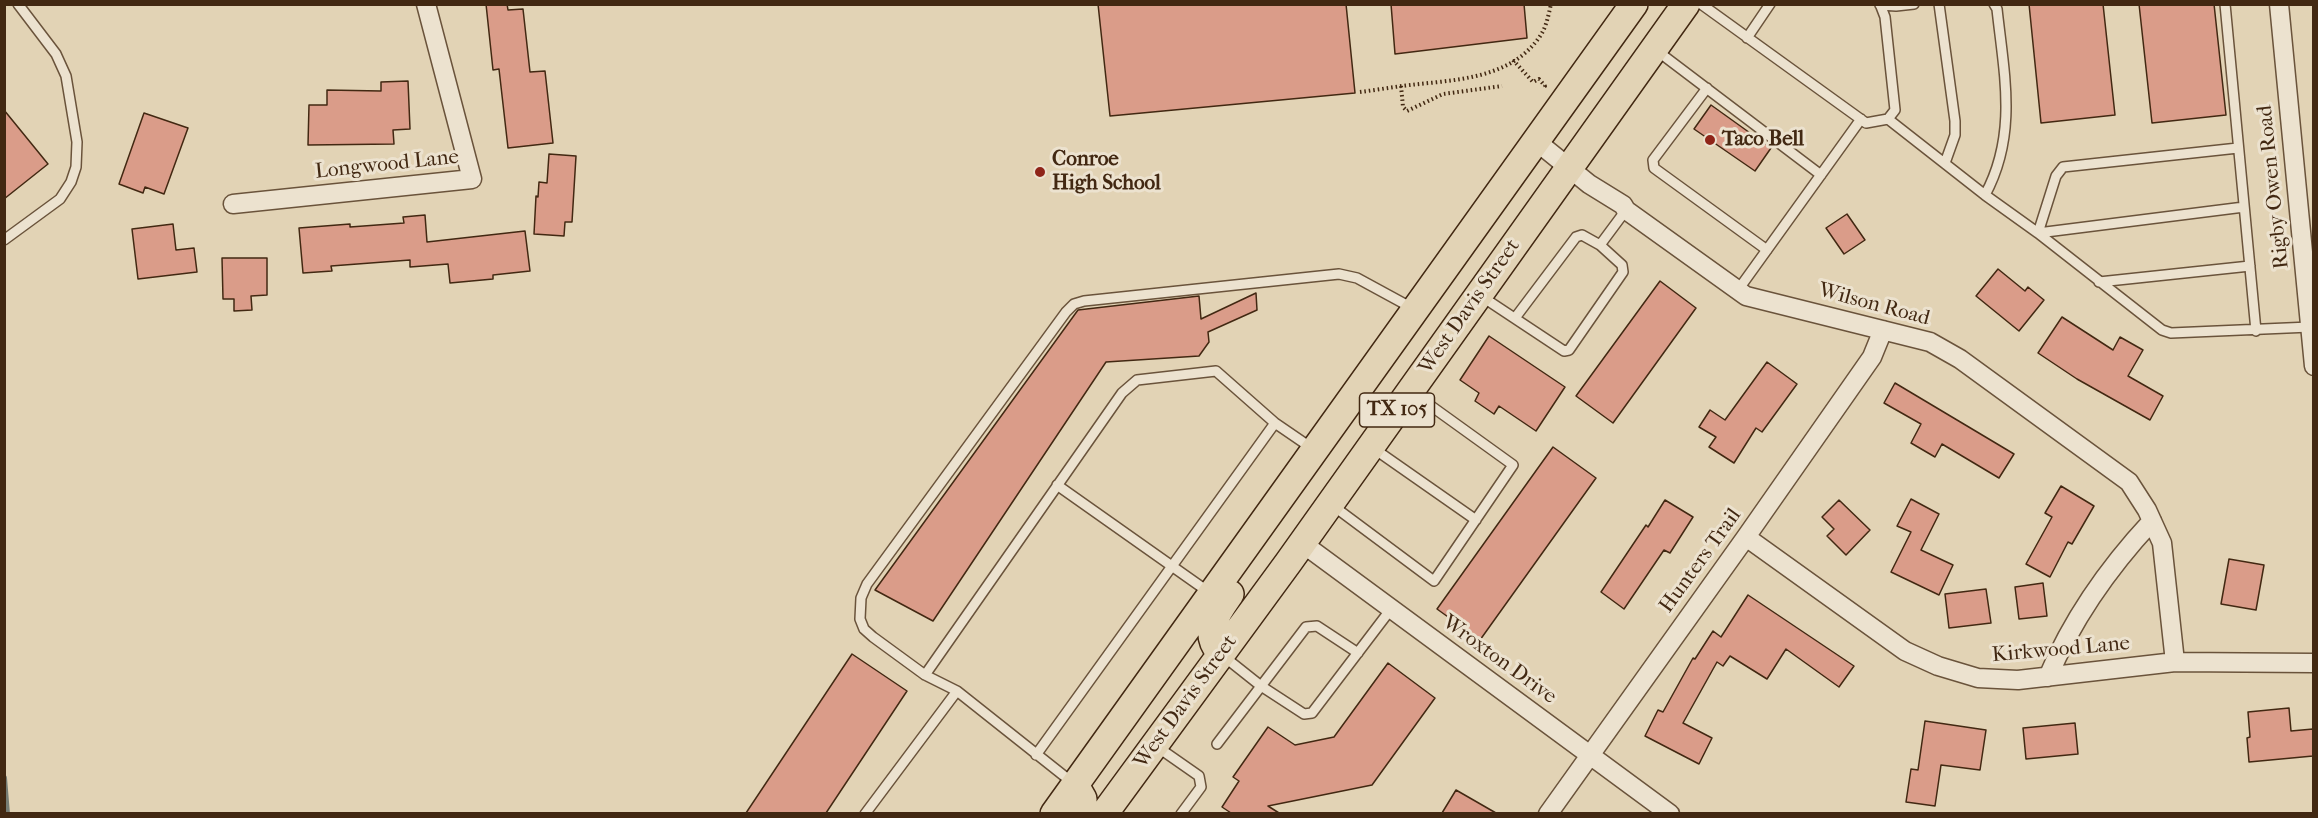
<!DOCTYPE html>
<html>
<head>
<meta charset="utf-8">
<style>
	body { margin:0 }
	#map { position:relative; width:2318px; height:818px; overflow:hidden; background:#e2d3b5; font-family:"IM FELL French Canon",serif }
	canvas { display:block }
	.frame { position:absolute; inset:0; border:6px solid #422812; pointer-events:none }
</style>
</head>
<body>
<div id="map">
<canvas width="2318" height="818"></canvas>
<div class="frame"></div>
</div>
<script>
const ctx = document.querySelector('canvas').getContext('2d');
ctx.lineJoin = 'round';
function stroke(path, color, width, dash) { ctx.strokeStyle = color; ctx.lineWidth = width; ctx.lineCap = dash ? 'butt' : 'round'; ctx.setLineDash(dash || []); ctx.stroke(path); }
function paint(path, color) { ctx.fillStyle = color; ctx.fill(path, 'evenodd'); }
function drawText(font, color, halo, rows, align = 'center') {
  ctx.font = font + ' "IM FELL French Canon",serif'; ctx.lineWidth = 6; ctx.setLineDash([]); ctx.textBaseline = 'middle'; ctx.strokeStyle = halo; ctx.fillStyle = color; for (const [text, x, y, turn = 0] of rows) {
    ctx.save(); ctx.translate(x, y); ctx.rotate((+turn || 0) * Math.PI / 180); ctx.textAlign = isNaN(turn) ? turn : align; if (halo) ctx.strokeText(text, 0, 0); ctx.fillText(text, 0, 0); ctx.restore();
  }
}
stroke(new Path2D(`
	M4,778L7,814`), '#767d75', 6);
const building = new Path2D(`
	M486,4H507L508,10L523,9L530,72L545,71L553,143L508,148L499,69L493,70Z
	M1098,4H1346L1355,93L1110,116Z
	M1391,4H1524L1527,38L1395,54Z
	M2029,4H2103L2115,115L2041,123Z
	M2139,4H2214L2226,115L2152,123Z
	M408,81L410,129L393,130L394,144L308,145L309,105H327V90L381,91V82Z
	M1711,105L1771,148L1755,171L1694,129Z
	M4,110L48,164L4,199Z
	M144,113L188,128L164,194L145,187L143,193L119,184Z
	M549,154L576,156L572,222H565L564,236L534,234L536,196L538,197L539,182L547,183Z
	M1847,214L1865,240L1844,254L1826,228Z
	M425,215L427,242L525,231L530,271L493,275V279L450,283L448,264L410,267V260L331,266L332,271L303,273L299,228L350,224V227L404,223L403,217Z
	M173,224L176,250L194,248L197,272L138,279L132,229Z
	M222,258H267V295L251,296L252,310L234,311V299H223Z
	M1998,269L2025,291L2028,287L2044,300L2019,331L1976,296Z
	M1660,281L1696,308L1613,423L1576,396Z
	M1256,293L1257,310L1208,332L1209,342L1199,356L1106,362L933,621L875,590L1078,310L1199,296L1201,319Z
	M2062,317L2113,350L2120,337L2143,350L2128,376L2163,396L2150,420L2077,379L2038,353Z
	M1489,336L1565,387L1536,431L1499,406L1494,414L1475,401L1479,393L1460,380Z
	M1767,362L1797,384L1762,432L1756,428L1734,463L1709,447L1716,437L1699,427L1710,410L1725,420Z
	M1895,383L2014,454L1999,478L1942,444L1935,457L1911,443L1921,424L1884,403Z
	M1553,447L1596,478L1480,640L1437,609Z
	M2061,486L2094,506L2072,544L2068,542L2050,577L2026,564L2052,517L2045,513Z
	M1911,499L1939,514L1921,550L1953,565L1939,595L1891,572L1911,532L1897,526Z
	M1665,500L1693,517L1670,553L1664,550L1624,609L1601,592L1646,525L1648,527Z
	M1839,500L1870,530L1846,555L1827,536L1834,529L1822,517Z
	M2229,559L2264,565L2256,610L2221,604Z
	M2043,583L2047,616L2019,619L2015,587Z
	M1986,589L1991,623L1949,628L1945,594Z
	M1748,595L1854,666L1839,687L1786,649L1767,679L1730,656L1723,666L1717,662L1683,723L1712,738L1699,764L1645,736L1658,710L1663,712L1693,658L1695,659L1713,631L1721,637Z
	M852,654L907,691L826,813H746Z
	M1388,663L1435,698L1372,785L1268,806L1279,813H1231L1222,807L1239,781L1233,777L1268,727L1295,745L1334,737Z
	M2289,708L2291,731L2313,729V756L2249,762L2247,738L2250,737L2248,712Z
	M1925,721L1986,730L1980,770L1941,765L1935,806L1906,802L1911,769L1918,770Z
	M2075,723L2078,754L2026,759L2023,728Z
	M1456,790L1496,813H1442Z`);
paint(building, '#da9c89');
stroke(building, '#422812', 1.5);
const service = new Path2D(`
	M1701,4L1866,123L1888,119L1985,195
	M1880,4L1885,17L1895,110L1888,119
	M1939,4L1955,121V135L1945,163
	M1994,4L1997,9C2004,74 2018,134 1985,195L2038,233L2162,330L2171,333L2310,327
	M2225,4L2256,331
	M1880,5L1896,6L1914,4
	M1747,38L1770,4
	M1656,50L1821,175
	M1707,88L1653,160L1654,168L1767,250
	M2238,148L2063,167L2056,176L2038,233L2244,207
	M4,240L60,199L71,182L76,167L77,142L66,76L56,54L18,4
	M2099,282L2250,266
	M1738,290L1861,119
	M1481,296L1564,351L1569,350L1623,272L1622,265L1600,245L1626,210
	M1515,318L1576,237L1582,235L1600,245
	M1373,448L1476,520
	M1057,485L1210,593
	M1332,505L1434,581L1513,465L1413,393
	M1222,655L1261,686L1304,714L1312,713L1391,609
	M925,675L1122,393L1137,380L1216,371L1275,423L1313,449
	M1217,744L1306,627L1317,626L1358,653
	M1156,746L1199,776L1201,787L1181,814
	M1036,755L1275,423
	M1073,783L957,691L925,675L873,637L864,629L860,619L861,598L867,584L1066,312L1074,304L1084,301L1339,274L1357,278L1414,309
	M865,814L957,691`);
const minor = new Path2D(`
	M2279,4L2314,366
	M1536,141L1589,184L1623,205L1626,210L1746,296L1930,342L1960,359L2129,482L2147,510L2162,543L2175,662
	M233,204L472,179L426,4
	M1746,537L1905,651L1938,666L1978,678L2018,680L2175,662L2314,663
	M1302,543L1670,814
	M2048,677C2072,620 2110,566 2152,521
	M1548,814L1746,537L1872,357L1883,330`);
const primary = new Path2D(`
	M1221,654C1202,632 1216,614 1230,594
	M1075,785L1083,799L1082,814
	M1054,814L1634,4
	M1104,814L1288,563L1686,4`);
stroke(service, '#6a533b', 12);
stroke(minor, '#6a533b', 21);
stroke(primary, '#422812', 30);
stroke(new Path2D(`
	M1513,60L1533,82L1539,79L1545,86L1544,87
	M1401,86L1403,107L1407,111L1443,94L1502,86
	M1360,92C1376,90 1393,87 1410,85C1454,80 1509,79 1538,39C1546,29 1548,17 1551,4`), '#422812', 4, [1.5, 3]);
stroke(service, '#ece2cf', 9);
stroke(minor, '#ece2cf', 18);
stroke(primary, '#e2d3b5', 27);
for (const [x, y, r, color] of [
	[1710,140,6,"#8f2418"],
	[1040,172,6,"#8f2418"]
]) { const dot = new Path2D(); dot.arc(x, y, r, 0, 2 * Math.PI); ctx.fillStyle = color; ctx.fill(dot); stroke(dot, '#ece2cf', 2); }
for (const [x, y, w] of [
	[1397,410,75]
]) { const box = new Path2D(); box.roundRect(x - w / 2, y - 17, w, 34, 4.5); ctx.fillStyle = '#ece2cf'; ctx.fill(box); stroke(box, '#422812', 1.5); }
drawText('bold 20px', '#422812', null, [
	["TX 105",1397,410]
]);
drawText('bold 21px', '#422812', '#ece2cf', [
	["Taco Bell",1722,140],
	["Conroe",1052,160],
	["High School",1052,184]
], 'left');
drawText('21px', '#422812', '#ece2cf', [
	["Longwood Lane",387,165,-6],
	["Rigby Owen Road",2274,187,-96],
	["Wilson Road",1874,305,15],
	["West Davis Street",1470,307,-55],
	["Hunters Trail",1701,561,-54],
	["Kirkwood Lane",2061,650,-5],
	["Wroxton Drive",1499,660,36],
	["West Davis Street",1186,702,-54]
]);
</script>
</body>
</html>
